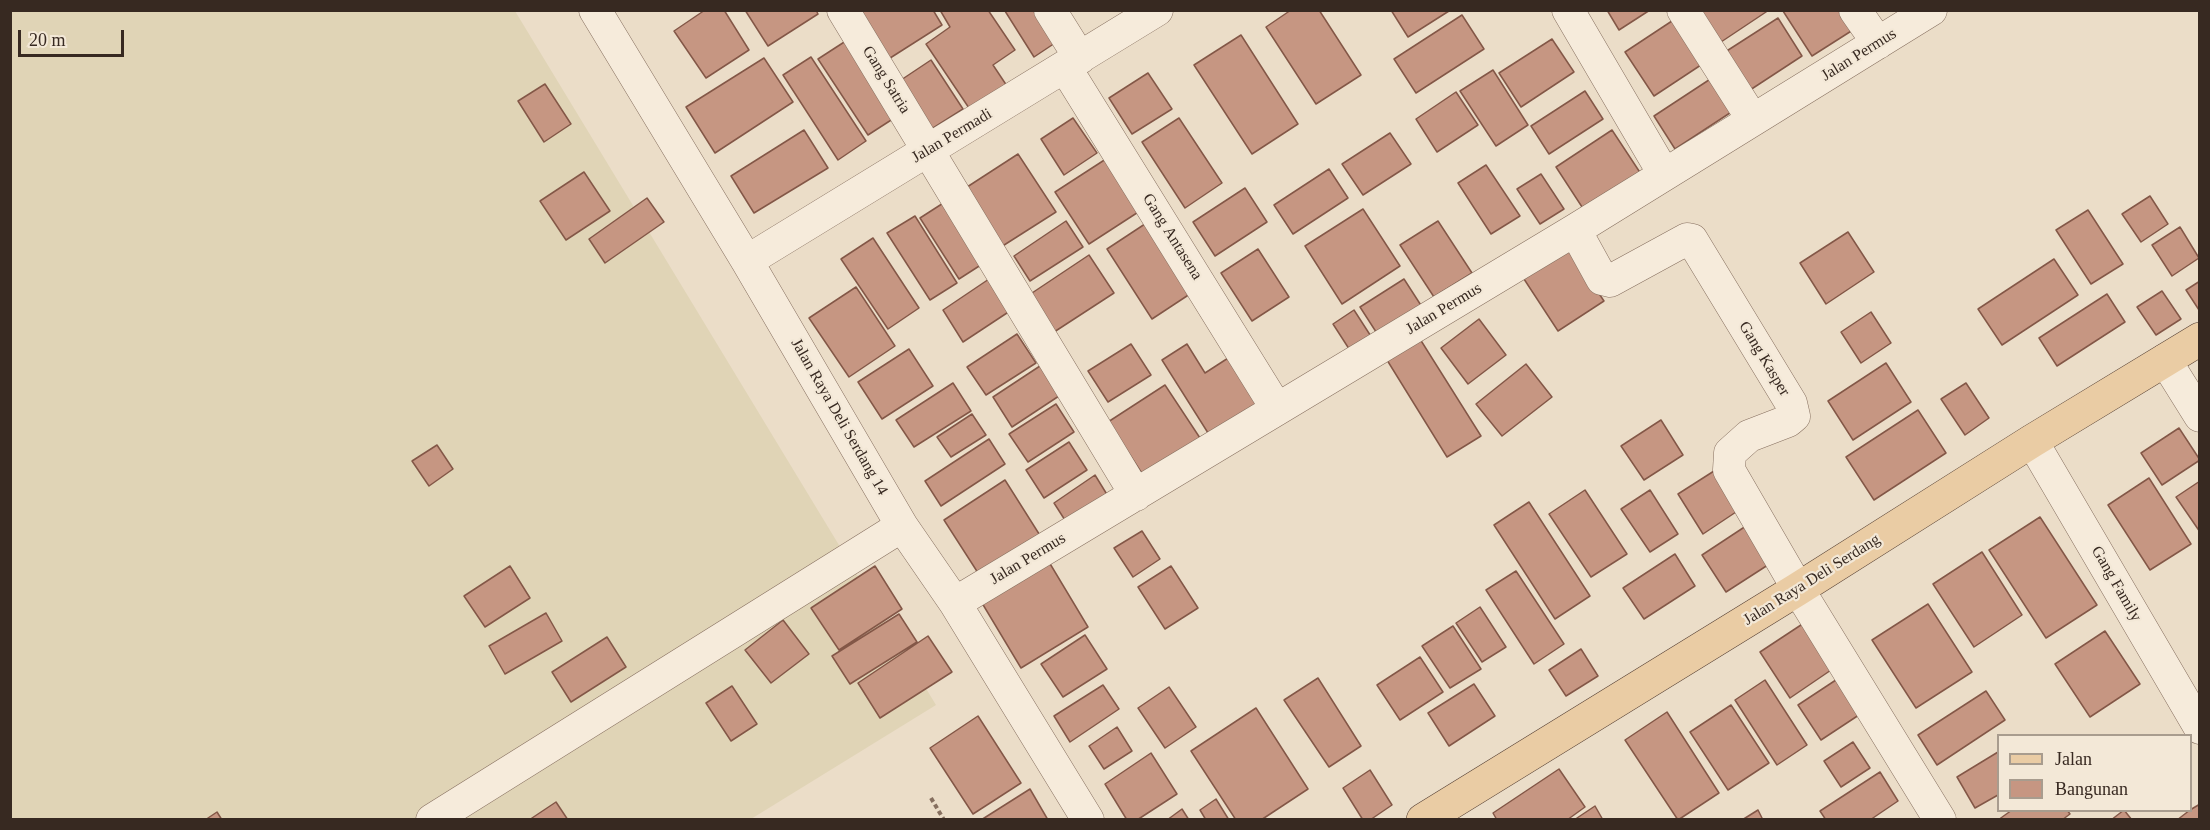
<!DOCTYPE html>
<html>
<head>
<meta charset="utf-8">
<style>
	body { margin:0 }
	#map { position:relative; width:2210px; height:830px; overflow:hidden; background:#ebddc8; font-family:"Times New Roman",serif }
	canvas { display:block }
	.frame { position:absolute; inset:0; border:12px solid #372921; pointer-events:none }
	.legend { position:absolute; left:1997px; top:734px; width:195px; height:78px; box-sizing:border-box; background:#f3e8d7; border:2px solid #a89c8e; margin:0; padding:8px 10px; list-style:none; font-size:18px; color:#372921 }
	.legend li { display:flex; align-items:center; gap:12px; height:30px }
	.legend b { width:30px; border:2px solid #a89c8e }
	.scale { position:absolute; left:18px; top:30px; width:106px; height:27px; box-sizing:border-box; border:3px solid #372921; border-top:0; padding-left:8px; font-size:18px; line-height:21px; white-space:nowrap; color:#372921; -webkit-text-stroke:4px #f3e8d7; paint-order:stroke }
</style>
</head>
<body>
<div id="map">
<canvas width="2210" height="830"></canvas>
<div class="frame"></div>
<ul class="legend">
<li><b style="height:8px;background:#eacca4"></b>Jalan</li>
<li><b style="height:16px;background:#c69682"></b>Bangunan</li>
</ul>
<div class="scale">20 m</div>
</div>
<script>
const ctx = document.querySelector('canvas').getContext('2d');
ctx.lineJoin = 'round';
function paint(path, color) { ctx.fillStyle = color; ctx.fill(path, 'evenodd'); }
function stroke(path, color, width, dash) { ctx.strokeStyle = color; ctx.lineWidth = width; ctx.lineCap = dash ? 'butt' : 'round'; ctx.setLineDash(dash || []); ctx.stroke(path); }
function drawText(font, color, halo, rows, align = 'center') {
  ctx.font = font + ' "Times New Roman",serif'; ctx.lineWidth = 4.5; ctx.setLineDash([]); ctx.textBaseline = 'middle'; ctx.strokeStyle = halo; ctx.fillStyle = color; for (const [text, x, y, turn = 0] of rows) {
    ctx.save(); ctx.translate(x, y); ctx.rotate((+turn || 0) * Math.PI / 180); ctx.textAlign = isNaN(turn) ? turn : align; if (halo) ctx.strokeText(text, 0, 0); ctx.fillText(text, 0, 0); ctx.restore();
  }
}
paint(new Path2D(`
	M10,11H515L936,705L751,819H11Z`), '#e0d4b6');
const building = new Path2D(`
	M705,10H724L749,50L706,78L674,31Z
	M745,10H816L818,14L768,46Z
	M856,10H933L942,25L887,60Z
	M940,10H988L1015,50L993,65L1007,86L971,111L926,44L950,27Z
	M1047,10L1064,37L1034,57L1005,11Z
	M1291,10H1319L1361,75L1316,104L1266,27Z
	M1391,10H1448L1449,11L1408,37Z
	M1607,10H1650L1619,30Z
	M1697,10H1769L1718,44Z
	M1845,10L1856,28L1812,56L1783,11Z
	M1462,15L1484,49L1416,93L1394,59Z
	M1678,17L1707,61L1654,96L1625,52Z
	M1778,18L1802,56L1747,92L1722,54Z
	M1241,35L1298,124L1252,154L1194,65Z
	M852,37L902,113L868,135L818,59Z
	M1552,39L1574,72L1521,107L1499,73Z
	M811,57L866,141L838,160L783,75Z
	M764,58L793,102L715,153L686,107Z
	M931,60L963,109L930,130L898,82Z
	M1493,70L1528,125L1496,146L1460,91Z
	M1148,73L1172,109L1132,134L1109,98Z
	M1718,74L1739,107L1675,149L1654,116Z
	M545,84L571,124L544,142L518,101Z
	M1585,91L1603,119L1549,154L1531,126Z
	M1456,92L1478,125L1437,152L1416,119Z
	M1073,118L1097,153L1064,175L1041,139Z
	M1179,118L1222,183L1185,208L1142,142Z
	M804,130L828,168L754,213L731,176Z
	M1612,130L1641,174L1584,210L1556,167Z
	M1390,133L1411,164L1363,195L1342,164Z
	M1018,154L1056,212L1001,247L964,189Z
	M1109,157L1143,209L1089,244L1055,192Z
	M1486,165L1520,216L1491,234L1458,183Z
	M1329,169L1348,198L1293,234L1274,205Z
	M584,172L610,211L566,240L540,201Z
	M1541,174L1564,209L1540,224L1517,189Z
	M1245,188L1267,222L1215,256L1193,222Z
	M2150,196L2168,224L2141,242L2122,214Z
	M647,198L664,222L605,263L589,239Z
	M948,200L987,261L959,279L920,218Z
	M1363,209L1400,266L1342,304L1305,246Z
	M2088,210L2123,264L2091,284L2056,230Z
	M915,216L957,283L930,300L887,233Z
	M1151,220L1196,290L1152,319L1107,249Z
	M1066,221L1083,247L1030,281L1014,256Z
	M1438,221L1472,273L1434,297L1400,245Z
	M2180,227L2199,258L2172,276L2152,245Z
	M1848,232L1874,272L1826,304L1800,263Z
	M873,238L919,308L888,329L841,259Z
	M1258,249L1289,297L1252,321L1221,273Z
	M1569,249L1604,301L1558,331L1524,279Z
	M1089,255L1114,293L1051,334L1026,297Z
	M2054,259L2078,295L2002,345L1978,309Z
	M992,277L1013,309L963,342L943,310Z
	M1404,279L1424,310L1380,338L1360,307Z
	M2200,281V310H2199L2186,290Z
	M856,287L895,346L849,377L809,318Z
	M2162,291L2181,319L2156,335L2137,307Z
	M2107,294L2125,322L2057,366L2039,338Z
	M1354,310L1374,341L1353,355L1333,324Z
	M1871,312L1891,343L1861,363L1841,332Z
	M1479,319L1506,355L1468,384L1441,348Z
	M1017,334L1036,363L986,395L967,367Z
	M1420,339L1481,436L1447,457L1387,360Z
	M1131,344L1151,375L1108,402L1088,371Z
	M1187,344L1205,373L1239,351L1274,406L1215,444L1162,360Z
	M909,349L933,386L882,419L858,382Z
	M1886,363L1911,402L1853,440L1828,401Z
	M1043,364L1062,394L1012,427L993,397Z
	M1526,364L1552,397L1502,436L1476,404Z
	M953,383L971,411L914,447L896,420Z
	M1966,383L1989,418L1965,435L1941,399Z
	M1165,385L1200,438L1143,475L1108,422Z
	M1056,404L1074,432L1028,462L1009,434Z
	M1918,410L1946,453L1874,500L1846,457Z
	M972,414L986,435L951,457L937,437Z
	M1661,420L1683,455L1644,480L1621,446Z
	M2179,428L2200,460L2162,485L2141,453Z
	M989,439L1005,464L941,506L925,481Z
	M1069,442L1087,470L1044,498L1026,470Z
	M437,445L453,469L429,486L412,461Z
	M1714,471L1739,510L1703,534L1678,494Z
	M1095,475L1111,501L1070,528L1054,503Z
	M2149,478L2191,544L2150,570L2108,505Z
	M1005,480L1041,537L980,576L944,520Z
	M2200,481V532L2176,497Z
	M1585,490L1627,554L1591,577L1549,514Z
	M1650,490L1678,534L1650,552L1621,509Z
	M1529,502L1590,596L1555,619L1494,525Z
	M2040,517L2097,605L2046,638L1989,550Z
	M1746,526L1771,563L1726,592L1702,555Z
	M1142,531L1160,559L1133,577L1114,548Z
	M1982,552L2022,615L1974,647L1933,584Z
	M1675,554L1695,586L1644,619L1623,588Z
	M1049,562L1088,627L1021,668L982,603Z
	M510,566L530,598L485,627L464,596Z
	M875,566L902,609L839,650L811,608Z
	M1171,566L1198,608L1165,629L1138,587Z
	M1516,571L1564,644L1534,664L1486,590Z
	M1928,604L1972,672L1916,708L1872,640Z
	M1480,607L1506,647L1482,662L1456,623Z
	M546,613L562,641L505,674L489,646Z
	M899,614L917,642L850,684L832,656Z
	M783,620L809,654L771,683L745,650Z
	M1807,621L1837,666L1790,698L1760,652Z
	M1453,626L1481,669L1450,688L1422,646Z
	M2105,631L2140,684L2090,717L2055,664Z
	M1085,635L1107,669L1063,697L1041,664Z
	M928,636L952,672L880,718L858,683Z
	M607,637L626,667L571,702L552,672Z
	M1581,649L1598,676L1566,696L1549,670Z
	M1420,657L1443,692L1400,720L1377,685Z
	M1845,674L1868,709L1821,740L1798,705Z
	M1318,678L1361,746L1329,767L1284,700Z
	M1765,680L1807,745L1777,765L1735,700Z
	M1474,684L1495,716L1449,746L1428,713Z
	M1103,685L1119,709L1070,742L1054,716Z
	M732,686L757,724L731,741L706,703Z
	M1169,687L1196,727L1165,748L1138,708Z
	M1986,691L2005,720L1937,765L1918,735Z
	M1731,705L1769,763L1728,790L1690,732Z
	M1256,708L1308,789L1261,820H1236L1191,751Z
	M1667,712L1719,793L1678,820L1625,740Z
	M978,716L1021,783L973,814L930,748Z
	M1117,727L1132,751L1104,769L1089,746Z
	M1853,742L1870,768L1841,787L1824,761Z
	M1998,752V795L1975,808L1957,777Z
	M1151,753L1177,794L1137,820H1127L1105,784Z
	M1559,769L1585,807L1567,820H1497L1493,813Z
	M1370,770L1392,805L1370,820H1363L1343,788Z
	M1880,772L1898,801L1870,820H1826L1820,811Z
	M1030,789L1048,820H981Z
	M1216,799L1229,820H1206L1200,810Z
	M556,802L568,820H529Z
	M2200,804V820H2177L2190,810Z
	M1595,806L1603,820H1574Z
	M1182,809L1189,820H1167Z
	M1758,810L1763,820H1742Z
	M2012,810H2067L2070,814L2062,820H1998Z
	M2124,810L2132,820H2111Z
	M217,812L222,820H205Z`);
paint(building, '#c69682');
stroke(building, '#835747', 1.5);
const street = new Path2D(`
	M595,10L747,261L902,526L955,603L1088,820
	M843,10L1136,495
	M1050,10L1080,58
	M1568,10L1664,174
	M1683,10L1753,120
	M1855,10L1878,43
	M1065,67L1277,409
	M1575,230L1602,279L1610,281L1687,239L1692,240L1791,403L1794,416L1788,421L1749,436L1730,453L1729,470L1798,589L1940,820
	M747,261L1157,10
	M2165,360L2200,416
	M2032,441L2200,728
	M955,603L1575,230L1931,10
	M432,820L902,526`);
const primary = new Path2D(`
	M1423,820L1798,589L2032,441L2200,339`);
stroke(street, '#866f5f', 33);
stroke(primary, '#543e32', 34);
stroke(new Path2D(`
	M931,798L944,820`), '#866f5f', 4, [4.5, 3]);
stroke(street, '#f6ebdb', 32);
stroke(primary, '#eacca4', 33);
drawText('16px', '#372921', '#f3e8d7', [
	["Jalan Permus",1859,55,-32],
	["Gang Satria",886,80,58],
	["Jalan Permadi",952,136,-31],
	["Gang Antasena",1172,237,58],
	["Jalan Permus",1444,309,-31],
	["Gang Kasper",1764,359,59],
	["Jalan Raya Deli Serdang 14",839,417,60],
	["Jalan Permus",1028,559,-31],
	["Jalan Raya Deli Serdang",1812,580,-32],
	["Gang Family",2116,584,60]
]);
</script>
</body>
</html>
